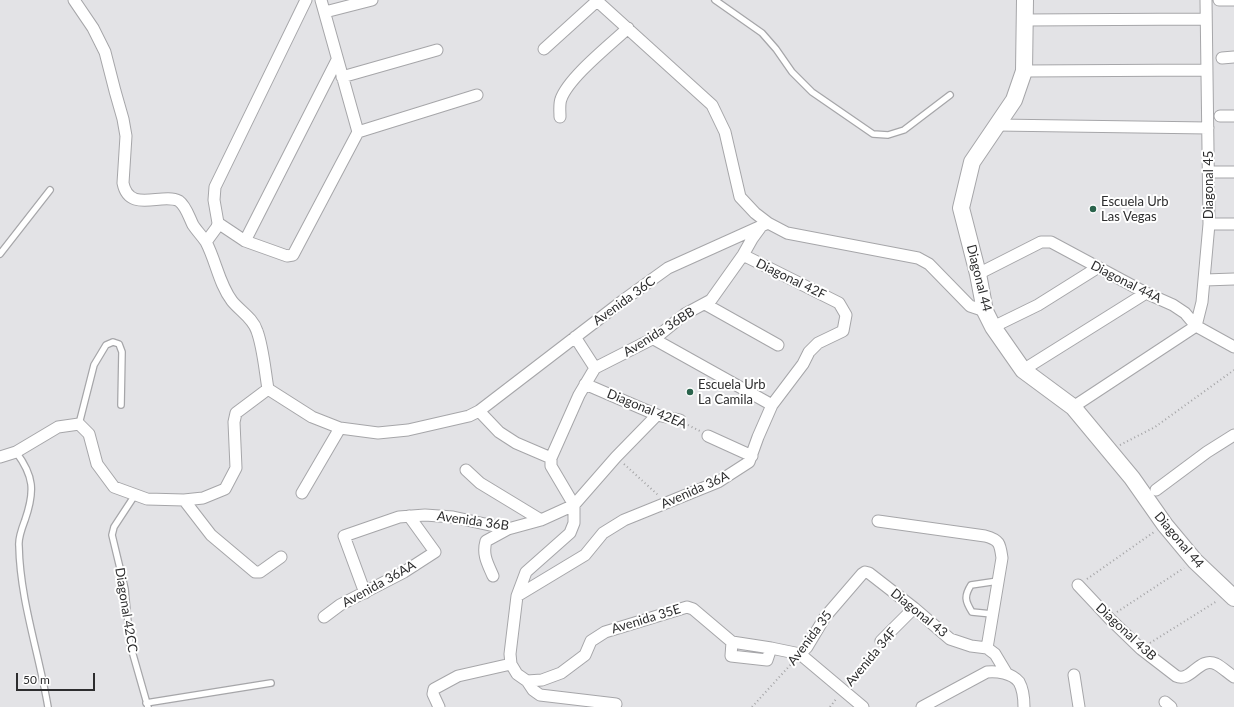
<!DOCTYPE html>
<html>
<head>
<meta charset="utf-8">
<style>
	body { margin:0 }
	#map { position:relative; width:1234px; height:707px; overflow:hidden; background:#e3e3e6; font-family:Lato,sans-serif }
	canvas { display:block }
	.scale { position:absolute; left:16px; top:673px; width:79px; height:18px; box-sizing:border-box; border:2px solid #2d2d2e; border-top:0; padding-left:5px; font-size:12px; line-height:14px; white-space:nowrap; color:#2d2d2e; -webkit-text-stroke:3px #fff; paint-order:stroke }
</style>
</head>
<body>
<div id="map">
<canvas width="1234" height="707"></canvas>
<div class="scale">50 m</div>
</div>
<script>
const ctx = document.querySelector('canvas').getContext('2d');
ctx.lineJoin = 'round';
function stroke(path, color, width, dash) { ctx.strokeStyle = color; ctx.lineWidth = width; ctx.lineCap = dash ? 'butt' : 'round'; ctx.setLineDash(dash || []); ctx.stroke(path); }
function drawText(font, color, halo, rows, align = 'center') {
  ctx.font = font + ' Lato,sans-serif'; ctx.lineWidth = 4; ctx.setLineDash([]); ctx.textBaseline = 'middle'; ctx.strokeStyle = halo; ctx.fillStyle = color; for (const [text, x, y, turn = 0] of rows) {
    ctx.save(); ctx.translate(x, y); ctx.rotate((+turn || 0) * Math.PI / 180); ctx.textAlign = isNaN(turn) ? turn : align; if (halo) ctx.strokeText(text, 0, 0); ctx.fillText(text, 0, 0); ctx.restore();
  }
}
const lane = new Path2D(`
	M715,0L762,33L776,49L792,72L812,92L873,134L888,135L904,130L950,95
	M0,254L50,190
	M79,424L94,365L106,345L113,342L119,344L122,352L121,405
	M16,452C34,476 35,491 25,520C22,528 18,538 19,546C20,600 39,653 48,707
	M135,495L114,527L112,535L125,589L130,644L148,707
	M992,614L972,612C965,601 964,596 971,585L998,581
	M146,703L271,683`);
const street = new Path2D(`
	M74,0L93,28L105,52L115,91L123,119L126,136L123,183C129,214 162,192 179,201C186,206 189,217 193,225C197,231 202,236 206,242
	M306,0L215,187L214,200L218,223L245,241L287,256L293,255L358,132L321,0
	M596,0L712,105L725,132L740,197L755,213L768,223
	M1206,0L1209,224L1202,302L1196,326L1234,347
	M1219,0H1234
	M325,12L372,0
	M1025,20L1206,19
	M544,49L597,1
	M1222,58L1234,57
	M1024,71L1207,70
	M342,77L437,50
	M1220,116H1234
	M560,117C560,112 559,104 561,99C569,77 610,45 628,28
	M997,125L1208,128
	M358,132L477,95
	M1209,172H1234
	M218,223L217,227L206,242C216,261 219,284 232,301C240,311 253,318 257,331C263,347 265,371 268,389
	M1209,224H1234
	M245,241L337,60
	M978,274L1041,242H1051L1146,293L1173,305L1185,313L1196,326L1073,407
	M1205,280L1234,279
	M705,304L778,345
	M993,327L1038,305L1097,268
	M575,337L595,368
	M652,338L772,405
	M1023,370L1146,293
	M585,384L657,415L680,420
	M268,389L312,417L340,428L378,433L408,430L469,416L479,411L625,299L668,268L768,223L787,233L918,258L929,264L970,306L985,311
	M479,411L499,432L516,443L551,458V466L574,505V523L570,533L526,572L517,596L510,654L511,664L517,674L527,681L533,690L540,695L616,704
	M708,436L752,456
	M0,457L16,452L58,427L79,424L89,434L97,464L114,487L147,499L184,500L203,498L225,489L236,468L234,422L236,413L268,389
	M551,458L579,395L595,368L658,336L685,314L711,300L743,255L752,239L760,228
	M466,470L480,483L541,520
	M1156,490L1207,452L1234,435
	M302,493L340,428
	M184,500L211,535L255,572H260L281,557
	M878,521L985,536C1000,540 1000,544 1002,558L987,648
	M493,576C488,564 482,555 486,541L508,529
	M1078,585L1109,618L1141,649L1176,676C1191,683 1199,656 1216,664C1222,667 1228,673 1234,677
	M365,593L344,536L399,517L425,515L453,517L508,529L541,520L574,505L616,457L657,415
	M517,596L585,555L603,533L624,520L718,482L749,462L758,437L772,405L803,364L809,352L818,343L843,331L846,315L839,303L743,255
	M324,617L340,605L404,572L435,552L409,516
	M881,641L914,608
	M732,642L731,656L767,660L771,648
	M800,654L807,647L825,617L862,574L865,572L869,573L914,608L950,639L971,646L987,648L995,654L1007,674
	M1074,675L1079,707
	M527,681L542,680L561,673L585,655L591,641L605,632L687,607L693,609L732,642L771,648L800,654L863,707
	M1165,702L1171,707
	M439,707L433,694L434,689L458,676L511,664
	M922,707L987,672C997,671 1012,673 1019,682C1023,689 1024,699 1024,707`);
const secondary = new Path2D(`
	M1025,0L1024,71L1014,100L972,162L961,208L978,274L985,311L993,327L1023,370L1073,407L1132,478L1165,525L1195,561L1234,598`);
stroke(lane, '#a6a6a9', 8);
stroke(street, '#a6a6a9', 13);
stroke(secondary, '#a6a6a9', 18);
stroke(new Path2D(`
	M688,425L700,431
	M1120,445L1155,427L1234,370
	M624,464L658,495
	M1087,579L1154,532
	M1117,612L1184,568
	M1150,643L1217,601
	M850,683L861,666L875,648
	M752,707L793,662
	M830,707L836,699`), '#a4a4a6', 2, [1, 3]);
stroke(lane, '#fff', 5.5);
stroke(street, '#fff', 11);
stroke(secondary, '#fff', 16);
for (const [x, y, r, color] of [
	[1093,209,4,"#2a634c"],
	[690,392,4,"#2a634c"]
]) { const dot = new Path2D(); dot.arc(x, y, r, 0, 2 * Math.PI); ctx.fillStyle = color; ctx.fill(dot); stroke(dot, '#fff', 1.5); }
drawText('13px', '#2d2d2e', '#fff', [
	["Diagonal 45",1209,185,-90],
	["Diagonal 44",979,278,76],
	["Diagonal 42F",791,279,26],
	["Diagonal 44A",1126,282,27],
	["Avenida 36C",624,301,-36],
	["Avenida 36BB",659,332,-32],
	["Diagonal 42EA",647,409,22],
	["Avenida 36A",695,490,-24],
	["Avenida 36B",473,521,8],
	["Diagonal 44",1179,540,50],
	["Avenida 36AA",379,584,-29],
	["Diagonal 42CC",126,610,81],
	["Diagonal 43",919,613,39],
	["Avenida 35E",646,619,-17],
	["Diagonal 43B",1126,632,43],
	["Avenida 35",810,638,-53],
	["Avenida 34F",871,657,-50]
]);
drawText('13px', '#2d2d2e', '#fff', [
	["Escuela Urb",1101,202],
	["Las Vegas",1101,217],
	["Escuela Urb",698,385],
	["La Camila",698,400]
], 'left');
</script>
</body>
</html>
